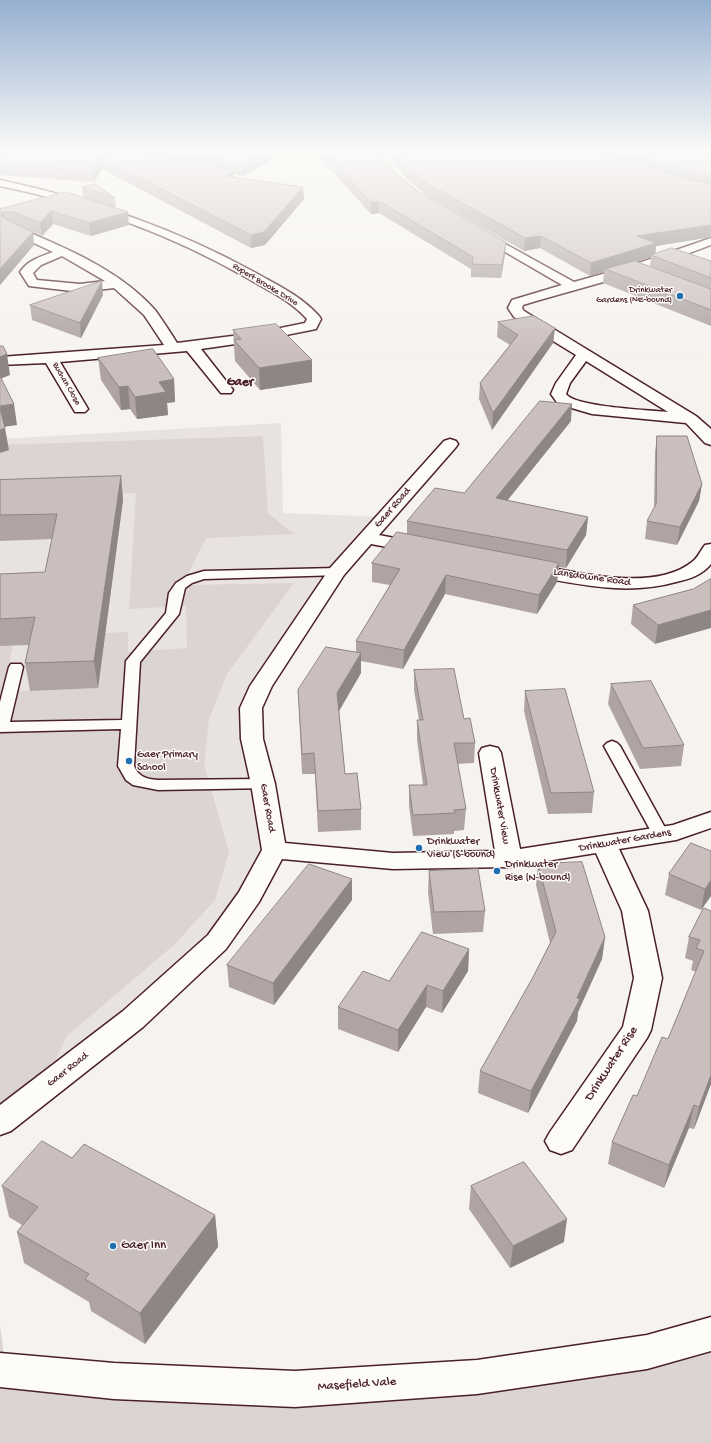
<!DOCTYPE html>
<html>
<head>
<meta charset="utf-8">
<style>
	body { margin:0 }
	canvas { display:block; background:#f6f3ef }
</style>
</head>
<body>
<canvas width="711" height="1443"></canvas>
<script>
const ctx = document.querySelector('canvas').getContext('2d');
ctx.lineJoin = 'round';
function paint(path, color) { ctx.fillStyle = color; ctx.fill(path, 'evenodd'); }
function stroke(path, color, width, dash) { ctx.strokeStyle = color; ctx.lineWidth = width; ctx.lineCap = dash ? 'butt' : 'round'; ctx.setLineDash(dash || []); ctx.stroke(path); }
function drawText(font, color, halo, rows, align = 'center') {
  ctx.font = font + ' "Gochi Hand",sans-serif'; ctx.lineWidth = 3; ctx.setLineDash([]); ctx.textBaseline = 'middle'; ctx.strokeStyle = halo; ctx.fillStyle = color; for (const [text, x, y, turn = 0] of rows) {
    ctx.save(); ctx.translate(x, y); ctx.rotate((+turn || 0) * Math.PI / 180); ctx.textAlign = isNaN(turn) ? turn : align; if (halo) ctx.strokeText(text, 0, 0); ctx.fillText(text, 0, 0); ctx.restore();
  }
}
paint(new Path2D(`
	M281,423L283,513L385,517L367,538L251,708L274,850L217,942L0,1122V439Z`), '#e9e3e0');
paint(new Path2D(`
	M263,436L268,513L294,534L206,538L189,572V585L294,583L227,674L209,719L204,764L229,852L215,900L175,944L67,1036L56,1059L0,1106V646H13L3,690L30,691L98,688L105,633L128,632V652L187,648L186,606L129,609L136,493L2,498L0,486V445Z
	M0,1325L6,1370L295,1389L711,1334V1443H0Z`), '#dcd4d2');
const lane = new Path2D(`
	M337,568L342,569L343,572L342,575L204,579L192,583L185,588L179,614L140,662L134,766C139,777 146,779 158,780L263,779L269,780L271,784L269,788L158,790L133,785L126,780L118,766L121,729L0,732V702L9,667L11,664H21L23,667L10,722L122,720L126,661L166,613L169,593L176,583L187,576L204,571Z
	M612,741L617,743L620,746L669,835L667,839L661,840L655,839L653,835L604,746L607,743Z`);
const street = new Path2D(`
	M0,180C90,199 176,229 256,273C279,286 301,296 319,316L321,319L316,329L256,341L201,349L233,390L231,393H221L187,351L60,362L88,409L85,412H75L46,363L0,365V357L164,345L144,315L114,288L80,292L29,286L20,272C28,260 40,257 53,252L6,230L4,228L6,226H14C63,247 119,269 155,310C163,321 170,332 177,343L256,333L305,323L307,319C290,300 269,291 247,278C170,234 87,204 0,186ZM62,256L105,281L80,284L37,280L33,273L41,265Z
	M480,230L574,282L631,266L635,267L637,270L635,273L536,301L523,305L522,308L524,311L696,416L711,429V445L705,443L686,423L592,414L558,404L551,394L556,383L576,355L514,317L508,308L512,300L562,285L476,235L474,233L476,231ZM586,361L668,412C649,410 575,407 566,394L570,383Z
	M450,439L456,441L458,444L456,447L379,535L425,544L428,548L425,552L419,553L371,544L344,575L272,686L262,708L263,739L275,784L285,843L393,853L495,851L479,753L482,748L490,746L498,748L501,753L520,849L673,825L711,812V828L676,840L619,849L648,911L662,978L651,1030L647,1038L572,1150L561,1154L550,1150L545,1141L550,1132L623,1027L634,978L622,911L596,853L509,867L393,869L282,859L259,902L226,949L143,1027L11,1131L0,1135V1105L123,1011L208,935L239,892L262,850L251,784L241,739L240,708L250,686L330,568L444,441Z
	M711,544V564C702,575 690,579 676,582C626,596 578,584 528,575L521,573L519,569L521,565L528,563C572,572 654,593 692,562C698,558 700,551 705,545Z`);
const secondary = new Path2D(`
	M711,238V245L638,272H630L628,269L630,266Z
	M711,1317V1351L647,1369L477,1394L295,1407L114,1399L0,1387V1353L114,1363L295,1371L477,1360L647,1335Z`);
stroke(lane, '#4a1f2b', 3);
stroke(street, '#4a1f2b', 3);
stroke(secondary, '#4a1f2b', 3);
paint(lane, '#fdfcf7');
paint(street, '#fdfcf7');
paint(secondary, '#fdfcf7');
paint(new Path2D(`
	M0,153H282L244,176L233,174L234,178L303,187L304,199L265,245L251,248L102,169L94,182L0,175Z
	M316,153H381L396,173L416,190L505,254L501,278L471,277V269L379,213L371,214Z
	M386,153H711V237L656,246L655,254L711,261V326L603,283L604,272L590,276L540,248L524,251L426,195L406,178ZM651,257L650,266L636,262Z
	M82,187L115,198L116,208L129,225L91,236L53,224L42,236L33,232L34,245L0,285V209L83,197Z
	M103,295L81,338L32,320L30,305Z
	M498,322L555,328L553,343L492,430L479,399L480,383L510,345L497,337Z
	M233,330L312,382L260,390L235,361Z
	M98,358L174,379L175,402L167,403L168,415L137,419L130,409L121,410L101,380Z
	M571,421L507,500L588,517L586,535L566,568L559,567L557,582L537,614L445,594L403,669L361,661V673L339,710L345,774L361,809V830L318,832L315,774H302L298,690L356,652V641L390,585L372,582V563L407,534V521L464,493Z
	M657,436L702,484L699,501L677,545L645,539L647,521L654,509L655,452Z
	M121,476L123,500L98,688L30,691L25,663L29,645L0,646V574L45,572L52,539L0,541V480Z
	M693,589L655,644L631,624L633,605Z
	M414,670L464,719L475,743L474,763L457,764L466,809L464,830L454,831V834L413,836L409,806V785H423L417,740V720H419L414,690Z
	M611,684L684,745L681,766L640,769L608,704Z
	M525,691L594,792L592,813L548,814L524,711Z
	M691,843L711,896L701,910L665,895L669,874Z
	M538,864L605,937L602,959L578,1012L577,1021L528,1113L478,1093L480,1071L532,979L550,943L536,885Z
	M429,871L485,911L483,932L433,934L428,892Z
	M352,900L274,1005L229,987L227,965Z
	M704,908L711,1084L694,1129L689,1128L664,1188L608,1164L612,1142L668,1039L696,972L691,970L693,961L685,958L689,937Z
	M469,949L468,971L442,1013L426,1007L398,1052L338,1029V1007L389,981Z
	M72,1158L215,1215L218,1247L145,1344L91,1311L89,1302L24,1263L17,1232L22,1225L9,1217L2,1186Z
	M471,1186L564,1242L510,1268L469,1209Z`), '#afa4a3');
paint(new Path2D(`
	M264,153H282L244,176V165Z
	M101,158L102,169L94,182L93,171Z
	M233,171L234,183L225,176Z
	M303,187L304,199L265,245L251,248V235Z
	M379,201V213L371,214V202Z
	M51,211L53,224L42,236L40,223Z
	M3,212L5,225L1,215Z
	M128,212L129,225L91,236L89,223Z
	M711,225V237L656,246L655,256L651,255V257L608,271L605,269L604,272L590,276L591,263L637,236Z
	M33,232L34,245L0,285V269Z
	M541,236L540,248L524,251L525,238Z
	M506,242L505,254L501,278L502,265Z
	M102,281L103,295L81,338L80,323Z
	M555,328L553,343L492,430L493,413Z
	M7,354L10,375L0,379V357Z
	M312,360V382L260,390L259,368Z
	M174,379L175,402L167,403L168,415L137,419L135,397L159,382Z
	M128,386L130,409L121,410L119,387Z
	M14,404L17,425L3,427L0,406Z
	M572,404L571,421L495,516L496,498Z
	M5,428L9,450L0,453V430Z
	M121,476L123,500L98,688L94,661Z
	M702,484L699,501L677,545L680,527Z
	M588,517L586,535L566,568L567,550Z
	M559,563L557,582L537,614L539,595Z
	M446,575L445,594L403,669L404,650Z
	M711,610V628L655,644L658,625Z
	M361,653V673L338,713L337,693Z
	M352,879V900L274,1005L273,983Z
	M711,880V896L701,910L705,889Z
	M605,937L602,959L578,1012L577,1021L528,1113L531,1091L577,998Z
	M469,949L468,971L442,1013L443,991Z
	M427,985L426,1007L398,1052V1030Z
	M711,1075V1084L694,1129L699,1107Z
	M694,1105L689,1128L664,1188L669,1165Z
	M215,1215L218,1247L145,1344L140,1313Z
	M567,1219L564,1242L510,1268L513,1246Z`), '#8e8685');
const building = new Path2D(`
	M0,153H142L183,159L233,171L225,176L303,187L264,232L251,235L101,158L93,171L0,164Z
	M190,153H264L244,165Z
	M326,153H381L396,173L416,190L506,242L502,265L472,264L473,257L379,201L371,202Z
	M395,153H597L711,185V225L637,236L656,243L591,263L541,236L525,238L426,183L406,167Z
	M628,153H711V177Z
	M95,184L115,198L82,187Z
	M66,192L128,212L89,223L51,211L40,223L13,212H3L1,215L3,218L33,232L0,269V209Z
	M672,248L711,261V278L651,255Z
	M635,261L711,289V310L605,269Z
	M102,281L80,323L30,305Z
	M534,316L555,328L493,413L480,383L518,335L498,322Z
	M276,324L312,360L259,368L234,340L241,339L233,330Z
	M0,346H3L7,354L0,357Z
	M153,349L174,379L159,382L166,392L135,397L128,386L119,387L98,358Z
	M0,376L14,404L0,406Z
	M540,401L572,404L496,498L588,517L567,550L407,521L435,488L464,493Z
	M0,408L5,428L0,430Z
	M657,436H687L702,484L680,527L647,521L656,504Z
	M121,476L94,661L25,663L35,617L0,619V574L45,572L57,514L0,515V480Z
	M397,532L559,563L539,595L446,575L404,650L356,641L400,569L372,563Z
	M711,579V610L658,625L633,605L693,589Z
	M326,647L361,653L337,693L345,774L357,773L361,809L318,811L314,753L302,754L298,690Z
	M454,669L464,719L470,718L475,743H454L466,809L454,810L455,813L413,815L409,785H427L417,720H423L414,670Z
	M651,681L684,745L643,748L611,684Z
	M565,689L594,792L551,793L525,691Z
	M691,843L711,851V880L705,889L669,874Z
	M582,862L605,937L577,998L580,999L531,1091L480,1071L532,979L556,932L538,864Z
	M309,864L352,879L273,983L227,965Z
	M478,869L485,911L434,912L429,871Z
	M704,908L711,911V1075L699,1107L694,1105L669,1165L612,1142L633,1095L637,1096L662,1037L668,1039L704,951L696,948L700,940L689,937Z
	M422,932L469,949L443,991L427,985L398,1030L338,1007L363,971L389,981Z
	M42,1141L72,1158L84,1144L215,1215L140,1313L85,1279L89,1274L17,1232L38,1207L2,1186Z
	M524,1162L567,1219L513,1246L471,1186Z`);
paint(building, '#cbbfbe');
stroke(building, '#8e8685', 1);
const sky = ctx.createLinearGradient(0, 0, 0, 355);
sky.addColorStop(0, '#96b0d0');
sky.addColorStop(0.43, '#fbfaf8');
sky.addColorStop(1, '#fbfaf800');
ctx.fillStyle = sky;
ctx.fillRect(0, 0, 711, 355);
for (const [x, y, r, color] of [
	[680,296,4,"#1f6fb2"],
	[129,761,4,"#1f6fb2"],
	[419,848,4,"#1f6fb2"],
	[497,871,4,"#1f6fb2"],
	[113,1246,4,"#1f6fb2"]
]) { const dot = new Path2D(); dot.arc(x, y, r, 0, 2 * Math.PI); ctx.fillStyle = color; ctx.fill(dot); stroke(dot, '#fdfcf7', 1.5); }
drawText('9px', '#4a1f2b', '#fdfcf7', [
	["Rupert Brooke Drive",265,285,31],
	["Buchan Close",66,384,60]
]);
drawText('9px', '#4a1f2b', '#fdfcf7', [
	["Drinkwater",672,291],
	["Gardens (NE-bound)",672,301]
], 'right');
drawText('11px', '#4a1f2b', '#fdfcf7', [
	["Gaer Road",393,508,-49],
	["Lansdowne Road",592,578,8],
	["Drinkwater View",499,806,80],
	["Gaer Road",267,808,80],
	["Drinkwater Gardens",625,841,-10],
	["Gaer Road",68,1070,-38]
]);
drawText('11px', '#4a1f2b', '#fdfcf7', [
	["Gaer Primary",137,755],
	["School",137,768],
	["Drinkwater",427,842],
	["View (S-bound)",427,855],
	["Drinkwater",505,865],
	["Rise (N-bound)",505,878]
], 'left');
drawText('bold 13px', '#4a1f2b', '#fdfcf7', [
	["Gaer",240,383]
]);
drawText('13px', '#4a1f2b', '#fdfcf7', [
	["Drinkwater Rise",612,1064,-57],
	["Masefield Vale",357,1385,-4]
]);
drawText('13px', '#4a1f2b', '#fdfcf7', [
	["Gaer Inn",121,1246]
], 'left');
</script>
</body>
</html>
